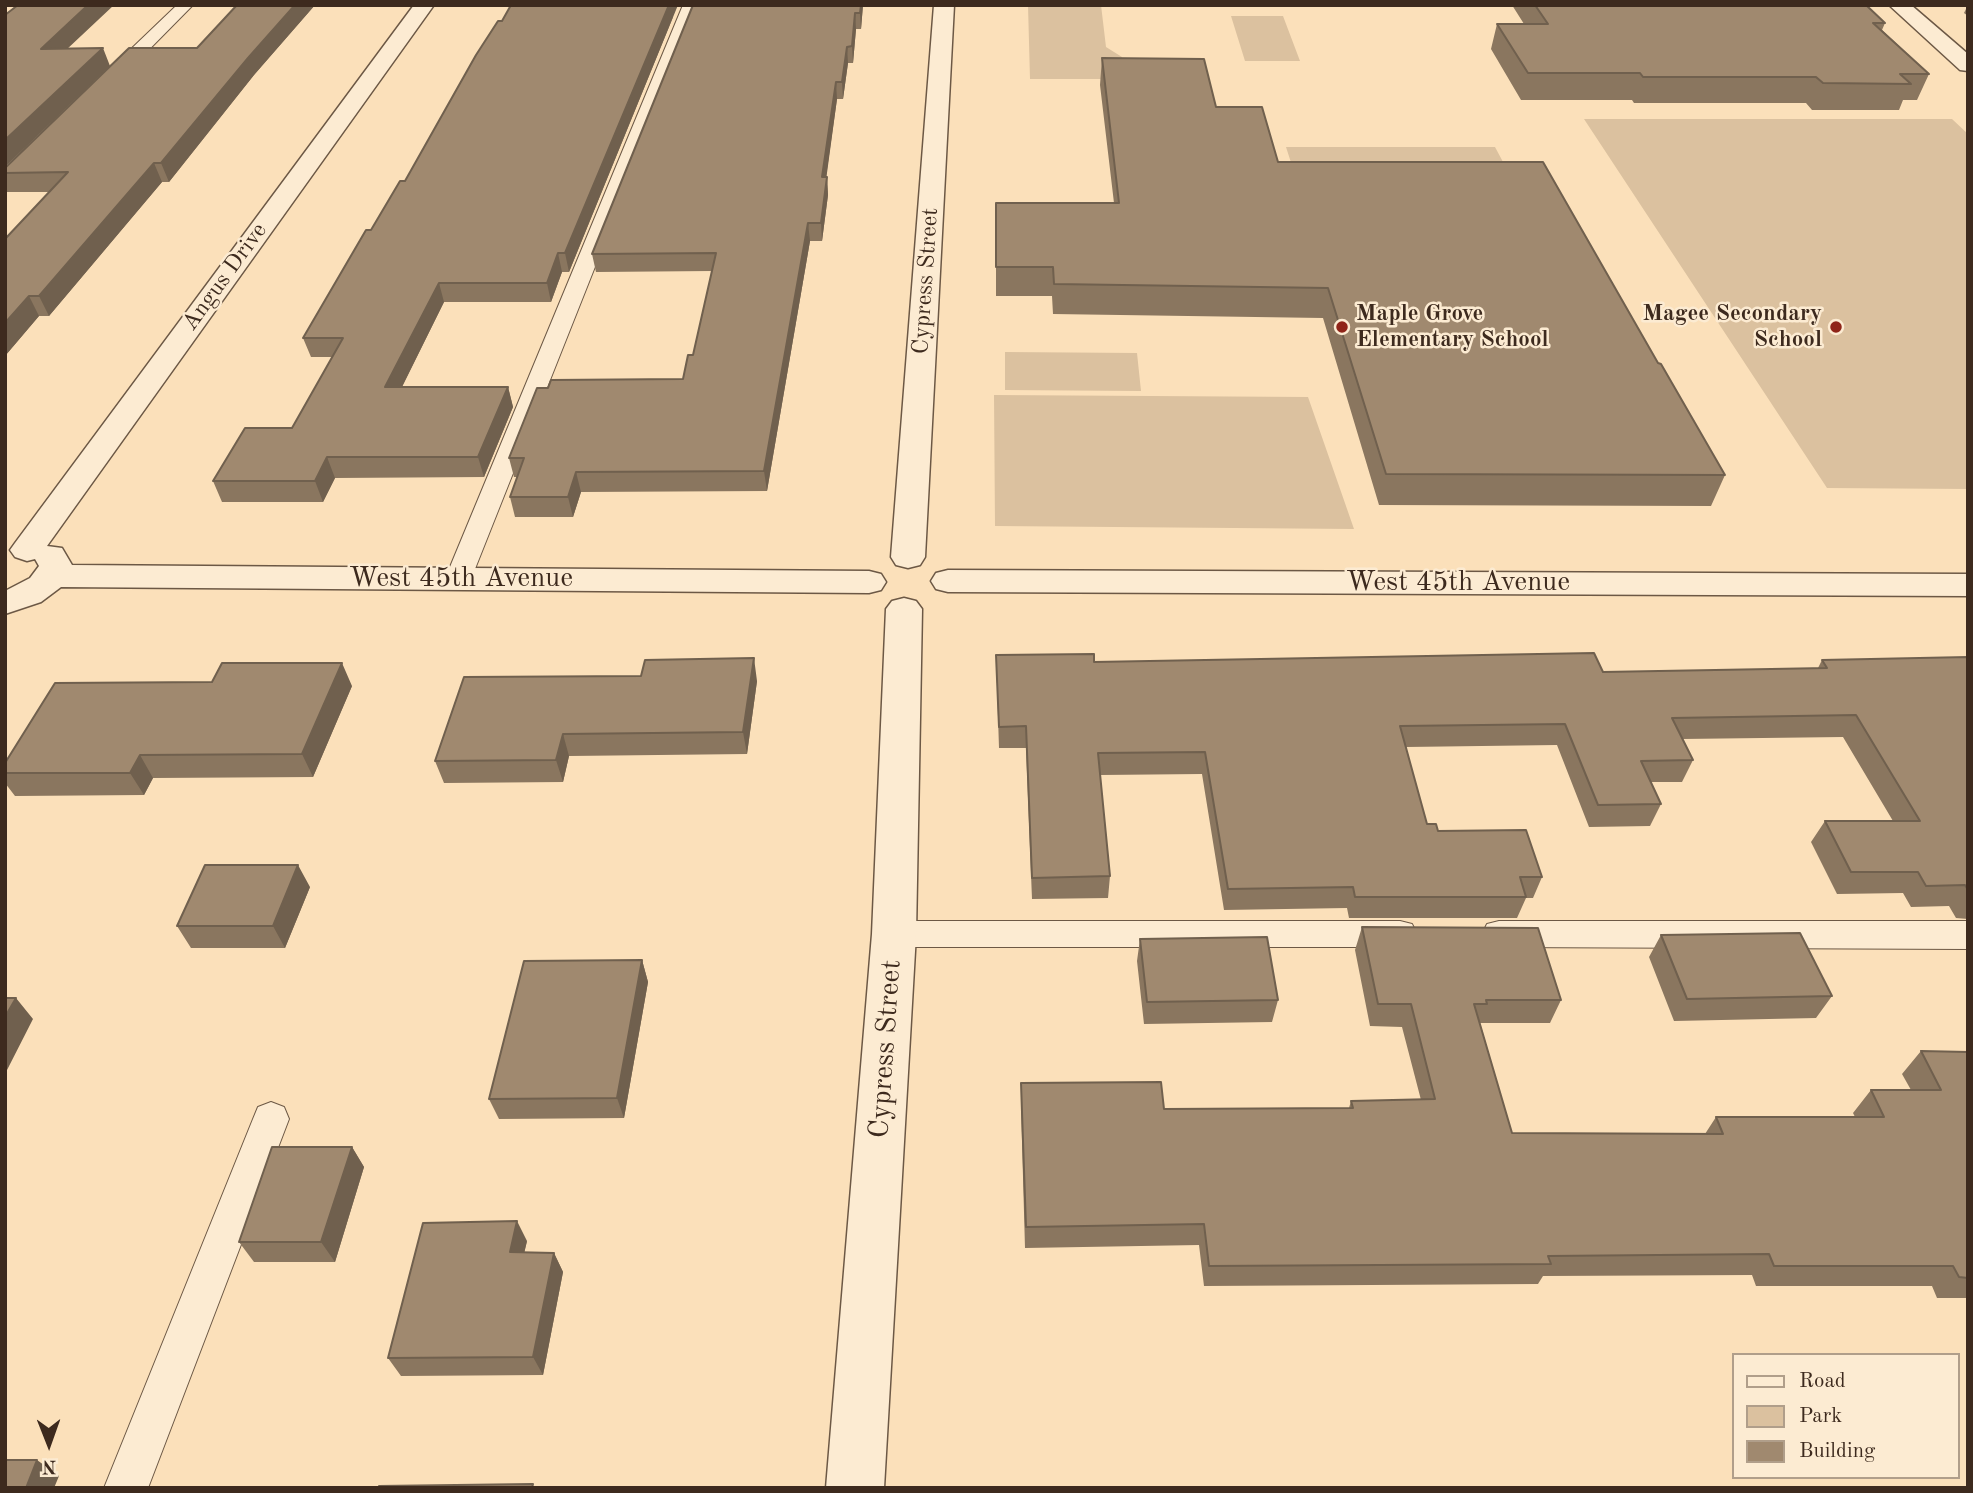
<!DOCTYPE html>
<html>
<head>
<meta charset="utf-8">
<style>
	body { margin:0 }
	#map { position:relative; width:1973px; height:1493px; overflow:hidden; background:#fbe0ba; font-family:"Old Standard TT",serif }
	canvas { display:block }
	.frame { position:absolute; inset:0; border:7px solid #3d2a1e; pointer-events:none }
	.legend { position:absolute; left:1732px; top:1353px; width:228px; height:126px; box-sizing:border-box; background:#fcebd2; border:2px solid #b09e8a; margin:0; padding:9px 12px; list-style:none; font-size:21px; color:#3d2a1e }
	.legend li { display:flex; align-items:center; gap:14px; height:35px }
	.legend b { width:35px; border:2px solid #b09e8a }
	.north { position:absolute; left:14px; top:1409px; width:70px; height:70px; -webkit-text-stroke:5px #fcebd2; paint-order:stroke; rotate:179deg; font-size:19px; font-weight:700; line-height:28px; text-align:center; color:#3d2a1e }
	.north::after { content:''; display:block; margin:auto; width:24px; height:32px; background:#3d2a1e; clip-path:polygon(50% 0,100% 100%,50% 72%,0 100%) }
</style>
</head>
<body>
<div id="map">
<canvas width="1973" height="1493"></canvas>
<div class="frame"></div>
<ul class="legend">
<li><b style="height:9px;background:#fcebd2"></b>Road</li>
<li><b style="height:19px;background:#dbc19f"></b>Park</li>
<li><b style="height:19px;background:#a0896f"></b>Building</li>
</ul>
<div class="north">N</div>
</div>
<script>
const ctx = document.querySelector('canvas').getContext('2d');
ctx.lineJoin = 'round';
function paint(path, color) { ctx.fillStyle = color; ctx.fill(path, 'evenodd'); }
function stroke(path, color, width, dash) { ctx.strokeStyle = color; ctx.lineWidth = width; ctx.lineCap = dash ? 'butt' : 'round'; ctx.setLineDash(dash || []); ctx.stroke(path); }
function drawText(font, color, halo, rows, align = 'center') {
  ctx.font = font + ' "Old Standard TT",serif'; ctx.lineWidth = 5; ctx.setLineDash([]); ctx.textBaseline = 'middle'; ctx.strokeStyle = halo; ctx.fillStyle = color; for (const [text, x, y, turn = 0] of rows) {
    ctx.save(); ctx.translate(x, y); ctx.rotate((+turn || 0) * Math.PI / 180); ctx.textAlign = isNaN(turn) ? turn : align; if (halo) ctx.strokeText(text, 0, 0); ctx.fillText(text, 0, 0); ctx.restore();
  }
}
paint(new Path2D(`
	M1028,5H1101L1106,47L1122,57L1125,79H1030Z
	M1231,16H1283L1300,61H1245Z
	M1584,119H1952L1968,134V489L1827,488Z
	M1286,147H1495L1510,175H1295Z
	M1005,352L1137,353L1141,391L1005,390Z
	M994,395L1308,397L1354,529L995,526Z`), '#dbc19f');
const lane = new Path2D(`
	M177,5H193L119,80H107L105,76L107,72Z
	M683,5H699L471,579L467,585L458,587L449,585L445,579Z
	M894,921H1400L1412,924L1417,934L1412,944L1400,947H894L882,944L877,934L882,924Z
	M1499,921H1968V949L1499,947L1487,944L1482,934L1487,924Z
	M271,1102L284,1107L289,1119L148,1488H104L253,1119L258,1107Z`);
const street = new Path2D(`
	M414,5H434L47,546L62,548L72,565L869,571L881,574L886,582L881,590L869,593L61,587L41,602L5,614V591L30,578L39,566L35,559L27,561L15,557L10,550L15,543Z
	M934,5H954L925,557L920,565L908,568L896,565L891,557Z
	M1889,5H1911L1968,54V71L1960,70Z
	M948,570L1968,574V596L948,592L936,589L931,581L936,573Z
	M904,598L916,601L922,609L916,934L884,1488H826L872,934L886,609L892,601Z`);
stroke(lane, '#6c5845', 2);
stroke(street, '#6c5845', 3);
paint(lane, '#fcebd2');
paint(street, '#fcebd2');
paint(new Path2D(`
	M237,5H315L254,75L169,182H162L49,316H39L5,356V239L50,192H5V168L197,48Z
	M693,5H863L861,29H856L853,63H848L843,99H837L826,177H827L828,195L822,241H810L767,491L581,492L573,517H515L510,497L517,477H514L509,458L548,388L683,379L693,355L712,271L596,272L592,254Z
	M1512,5H1866L1885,23L1882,30L1929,74L1917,100H1903L1899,110H1812L1806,103H1634L1632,100H1521L1491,49L1497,24H1524Z
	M1968,5V16L1964,13Z
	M673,17L569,272H562L551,302H444L402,387H508L513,407L484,477L335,478L323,502H222L213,481L292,428L332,357H311L303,338L371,230L405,181Z
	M1102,58L1216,107L1278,162L1658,363L1725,475L1711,506L1379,505L1323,318L1053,314L1052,296H996V203H1114L1100,85Z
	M996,655L1094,662L1603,672L1818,668L1822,660L1968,657V919L1956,918L1949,906L1911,907L1903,893L1837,894L1811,842L1825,821H1893L1843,737L1682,739L1693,760L1682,782H1650L1661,804L1650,826L1589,827L1557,745L1406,747L1427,824L1438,831L1542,877L1533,898H1526L1517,918H1349L1347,908L1224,910L1202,774L1100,775L1110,876L1108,898L1032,899L1026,748H999Z
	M757,681L747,754L569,756L563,782L444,783L435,761Z
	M352,686L313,777L153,778L144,795L15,796L5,783V763Z
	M310,887L285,948H191L177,926Z
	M1362,927L1561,1000L1550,1023H1480L1512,1133L1705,1134L1716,1117H1855L1853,1113L1871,1090H1911L1902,1074L1921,1051L1968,1052V1298H1937L1932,1286H1756L1752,1275L1543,1276L1538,1284L1204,1286L1199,1245L1025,1248L1021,1106V1083L1164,1109L1349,1108L1351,1101L1421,1100L1402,1027L1370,1026L1355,950Z
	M1661,935L1832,996L1816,1018L1674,1021L1649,957Z
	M1140,939L1278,1000L1272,1022L1144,1024L1137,961Z
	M642,960L648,982L624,1118L499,1119L489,1099Z
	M352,1147L364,1167L335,1262H254L239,1242Z
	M527,1241L524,1253H554L563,1272L543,1375L401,1376L388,1358Z`), '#8a765f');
paint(new Path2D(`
	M88,5H114L49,66L41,49Z
	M295,5H315L254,75L169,182L161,163L248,58Z
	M669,5H678L569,272L565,253Z
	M861,5H863L861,29L860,13Z
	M855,13L856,29L853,63L852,46Z
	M847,47L848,63L843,99L842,82Z
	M103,48L110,66L5,167V140Z
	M836,82L837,99L824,195L822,177Z
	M154,163L162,182L49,316L39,296Z
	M827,177L828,195L822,241L821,223Z
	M808,223L810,241L767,491L764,471Z
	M558,253L562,272L551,302L547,283Z
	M439,283L444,302L392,407L385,387Z
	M29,296L39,316L5,356V323Z
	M508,387L513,407L484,477L478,457Z
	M327,457L335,478L323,502L315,481Z
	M576,472L581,492L573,517L568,497Z
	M754,658L757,681L747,754L743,732Z
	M342,663L352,686L313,777L302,754Z
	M563,734L569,756L563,782L556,760Z
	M140,755L153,778L144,795L130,773Z
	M298,865L310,887L285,948L273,926Z
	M642,960L648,982L624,1118L617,1098Z
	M16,998L33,1019L5,1074V1017Z
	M352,1147L364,1167L335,1262L321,1242Z
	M517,1221L527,1241L520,1271L510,1252Z
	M554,1253L563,1272L543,1375L533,1357Z
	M37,1460L59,1476L54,1488H26Z`), '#70604e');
const building = new Path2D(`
	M18,5H88L41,49L103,48L5,140V15Z
	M237,5H295L248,58L161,163H154L39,296H29L5,323V239L68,172L5,173V168L129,48H197Z
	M511,5H669L565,253H558L547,283H439L385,387H508L478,457H327L315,481H213L245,428H292L343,338H303L366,230H371L400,181H405L476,55L498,21H502Z
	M693,5H861L860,13H855L852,46L847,47L842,82H836L822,177H827L821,223H808L764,471L576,472L568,497H510L524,458H509L537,388H548L551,380L683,379L688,355H693L716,253L592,254Z
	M1535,5H1866L1885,23H1873L1929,74H1900L1911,84L1823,83L1816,77H1643L1640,73H1528L1497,24H1548Z
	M1102,58L1204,59L1216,107H1262L1278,162H1543L1658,363L1661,364L1725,475L1386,474L1328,288L1054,284L1053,267H996V203H1119Z
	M1594,653L1603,672L1827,668L1822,660L1968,657V890L1965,885L1926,886L1918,872H1851L1825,821H1920L1856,715L1672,718L1693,760L1641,761L1661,804L1598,805L1565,724L1400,726L1427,824H1436L1438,831L1526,830L1542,877H1520L1526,897H1355L1353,887L1228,889L1205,752L1098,753L1110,876L1032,878L1026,726L999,727L996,655L1094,654V662Z
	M754,658L743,732L563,734L556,760L435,761L464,677L641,676L645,660Z
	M222,663H342L302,754L140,755L130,773H5V763L55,683L212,682Z
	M205,865H298L273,926H177Z
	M1362,927L1538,928L1561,1000H1486L1487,1004H1474L1512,1133L1723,1134L1716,1117H1884L1871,1090H1941L1921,1051L1968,1052V1278L1959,1277L1953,1266H1774L1769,1254L1548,1256L1551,1264L1209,1266L1204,1224L1026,1227L1021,1083L1161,1082L1164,1109L1353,1108L1351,1101L1435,1099L1411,1004H1378Z
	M1800,933L1832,996L1687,999L1661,935Z
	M1267,937L1278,1000L1147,1002L1140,939Z
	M642,960L617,1098L489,1099L524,961Z
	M5,998H16L5,1017Z
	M272,1147H352L321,1242H239Z
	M517,1221L510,1252L554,1253L533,1357L388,1358L423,1223Z
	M5,1460H37L26,1488H5Z
	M533,1484L532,1488H378L379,1486Z`);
paint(building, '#a0896f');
stroke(building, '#70604e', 2);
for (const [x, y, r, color] of [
	[1342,327,7,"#8f2418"],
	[1836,327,7,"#8f2418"]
]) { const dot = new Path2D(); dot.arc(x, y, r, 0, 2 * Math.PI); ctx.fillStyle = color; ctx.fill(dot); stroke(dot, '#fcebd2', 2.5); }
drawText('23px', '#3d2a1e', '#fcebd2', [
	["Angus Drive",225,277,-54],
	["Cypress Street",926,281,-86]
]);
drawText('bold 23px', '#3d2a1e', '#fcebd2', [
	["Maple Grove",1356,314],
	["Elementary School",1356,340],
	["Magee Secondary",1822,314,"right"],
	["School",1822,340,"right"]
], 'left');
drawText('28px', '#3d2a1e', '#fcebd2', [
	["West 45th Avenue",461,579],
	["West 45th Avenue",1458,583],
	["Cypress Street",886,1049,-86]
]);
</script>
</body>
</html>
